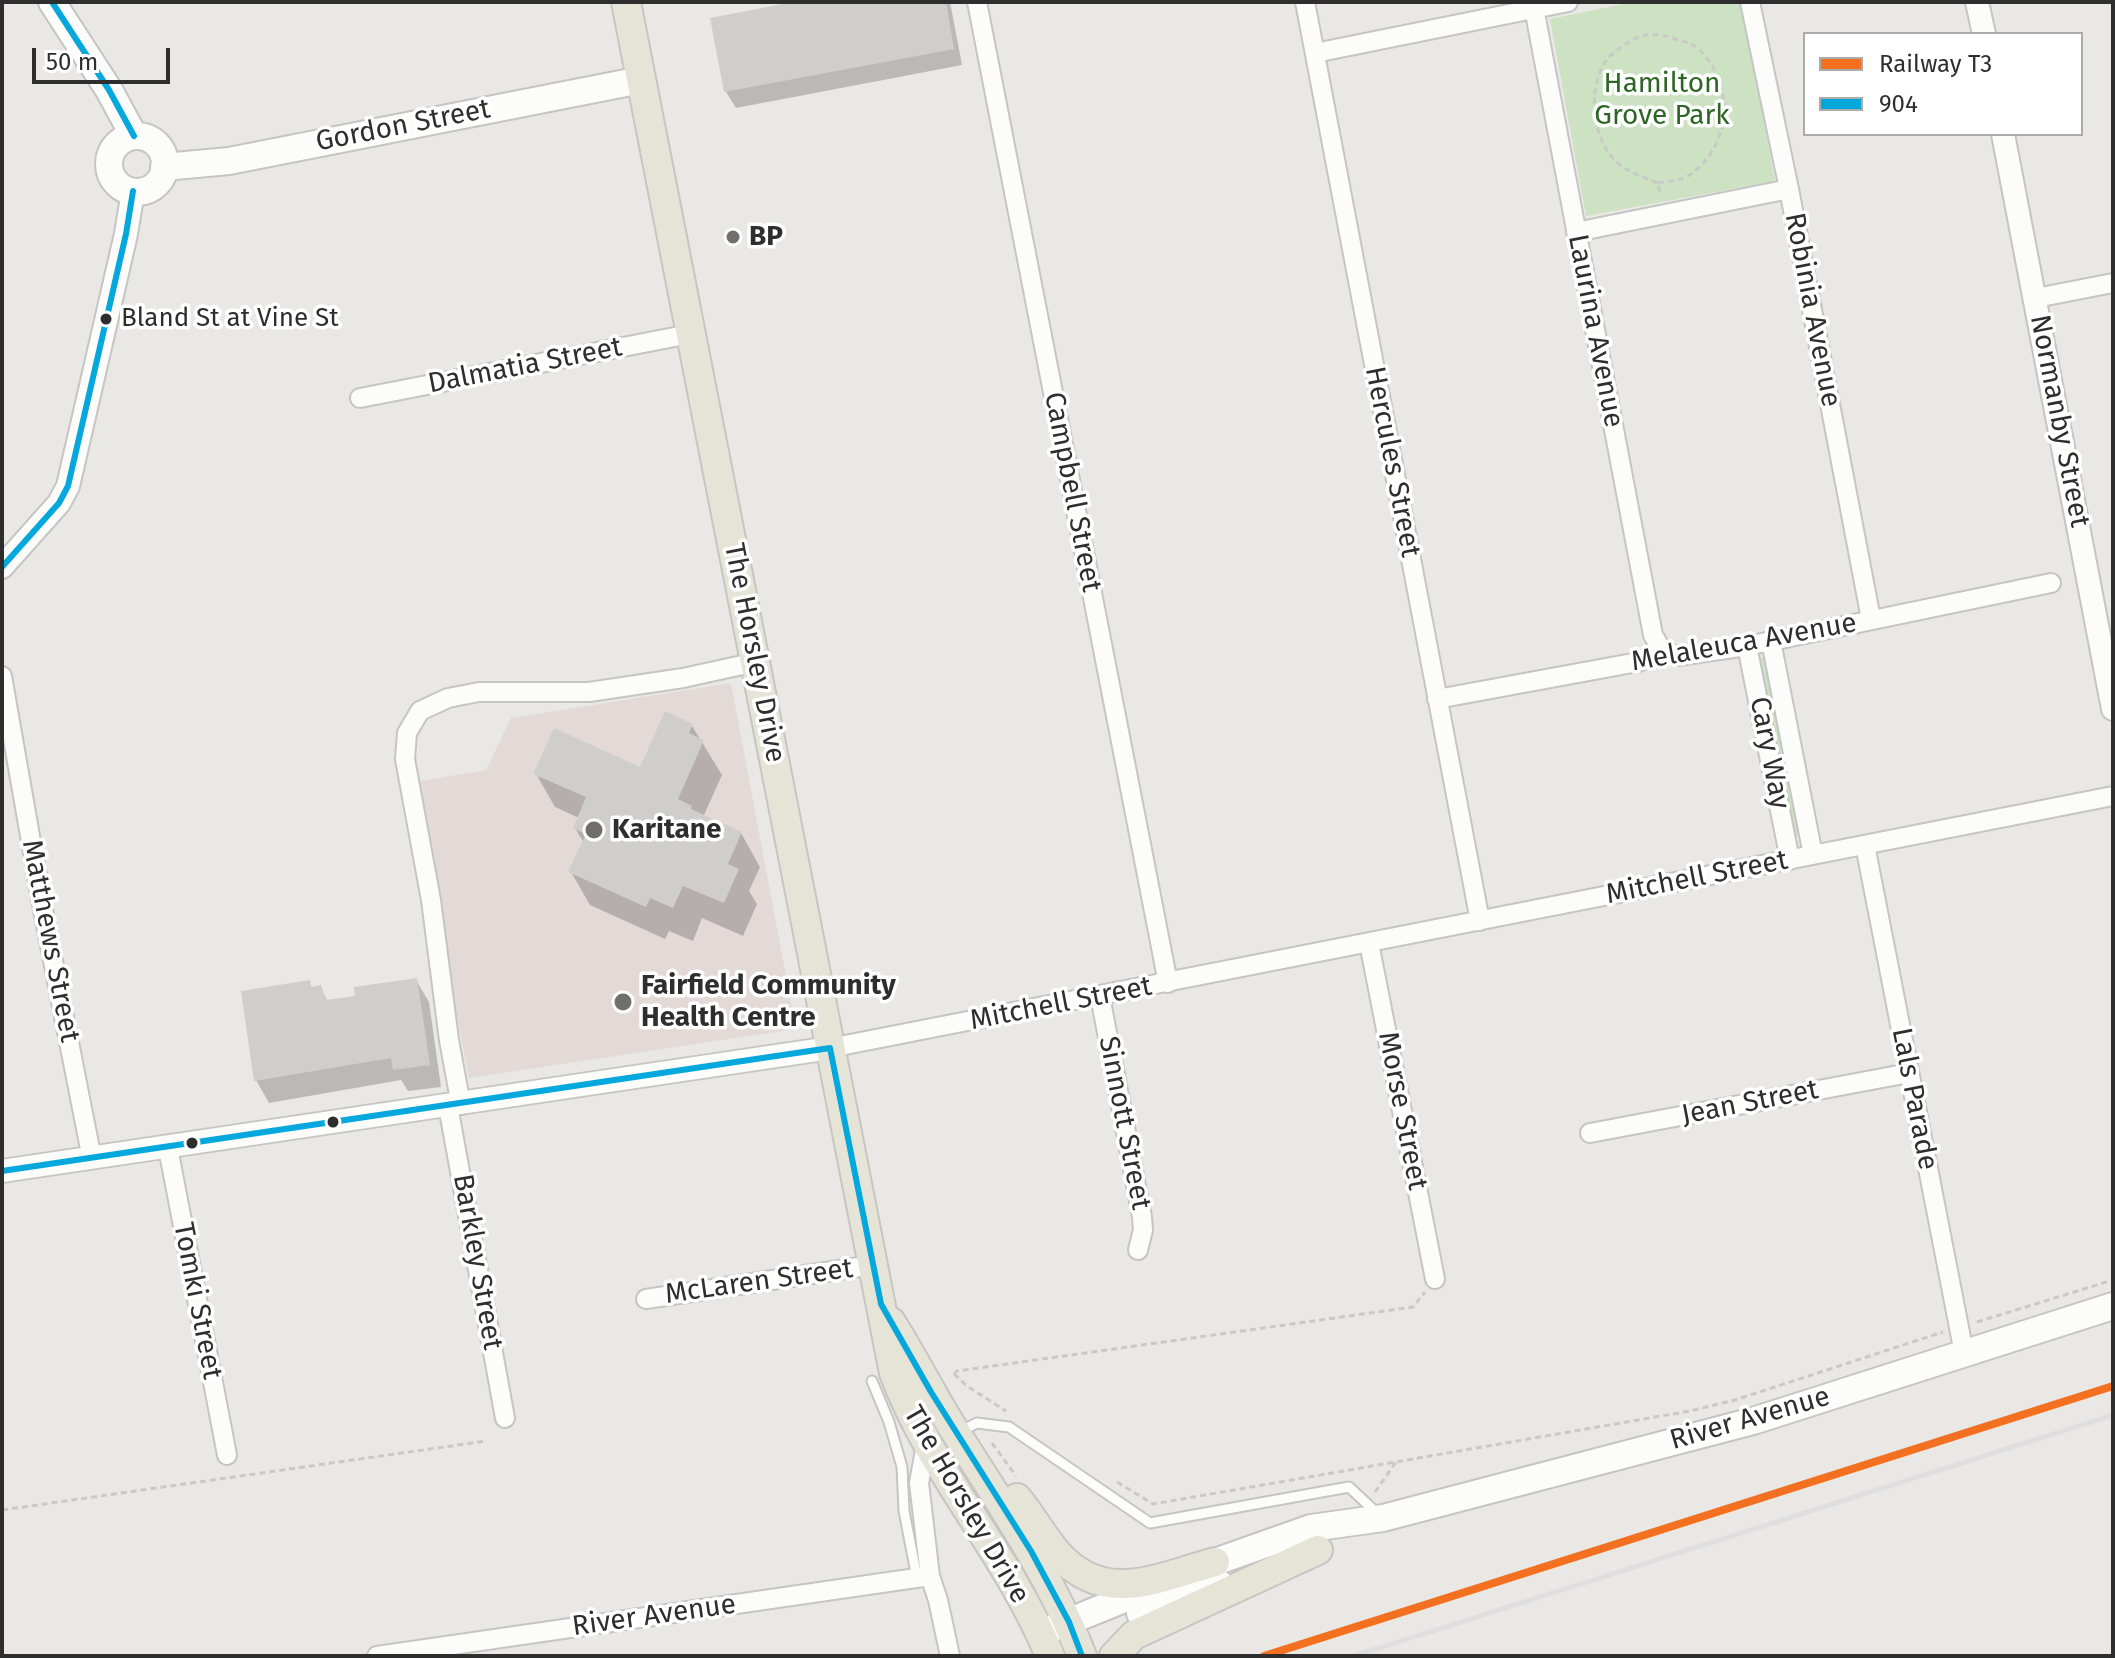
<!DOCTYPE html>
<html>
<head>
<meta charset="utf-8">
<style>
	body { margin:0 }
	#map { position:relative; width:2115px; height:1658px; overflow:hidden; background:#eae8e5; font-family:"Fira Sans",sans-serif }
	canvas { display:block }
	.frame { position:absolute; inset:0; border:4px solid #2e2e2e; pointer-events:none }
	.legend { position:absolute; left:1803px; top:32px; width:280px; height:104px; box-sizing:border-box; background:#fff; border:2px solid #ababab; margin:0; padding:10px 14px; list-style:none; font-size:24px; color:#2e2e2e }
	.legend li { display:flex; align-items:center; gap:16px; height:40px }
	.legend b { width:40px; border:2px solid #ababab }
	.scale { position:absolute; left:32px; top:48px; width:138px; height:36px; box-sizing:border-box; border:4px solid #2e2e2e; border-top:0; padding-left:10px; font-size:24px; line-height:28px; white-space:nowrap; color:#2e2e2e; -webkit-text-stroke:6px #fff; paint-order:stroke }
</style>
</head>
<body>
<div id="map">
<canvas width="2115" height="1658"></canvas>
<div class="frame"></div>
<ul class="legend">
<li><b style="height:10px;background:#f37021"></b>Railway T3</li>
<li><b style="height:10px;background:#05a8dc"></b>904</li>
</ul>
<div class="scale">50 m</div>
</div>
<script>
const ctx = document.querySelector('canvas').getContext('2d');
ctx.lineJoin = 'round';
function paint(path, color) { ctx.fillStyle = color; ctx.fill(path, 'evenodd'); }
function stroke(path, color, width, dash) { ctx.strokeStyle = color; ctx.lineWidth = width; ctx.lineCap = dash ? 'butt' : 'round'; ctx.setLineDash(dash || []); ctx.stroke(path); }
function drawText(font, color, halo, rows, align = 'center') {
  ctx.font = font + ' "Fira Sans",sans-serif'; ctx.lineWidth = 7; ctx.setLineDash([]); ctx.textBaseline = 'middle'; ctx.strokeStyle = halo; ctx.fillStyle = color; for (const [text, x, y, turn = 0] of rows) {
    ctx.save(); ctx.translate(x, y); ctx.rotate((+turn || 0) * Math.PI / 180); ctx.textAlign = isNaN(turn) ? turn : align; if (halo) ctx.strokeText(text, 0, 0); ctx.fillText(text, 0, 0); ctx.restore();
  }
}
paint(new Path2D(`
	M731,683L796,1029L469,1078L449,976L440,896L420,781L486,770L511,718Z`), '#e3dad8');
paint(new Path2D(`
	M1633,2H1742L1775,181L1586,216L1550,19Z
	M1766,657L1803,835L1792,838L1757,659Z`), '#cde2c2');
paint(new Path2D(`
	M804,2H950L962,65L736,108L726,92Z
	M692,726L722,775L703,817L741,833L760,867L749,891L757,904L743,936L702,918L693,941L669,931L665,939L590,905L571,872L584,843L575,828L579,818L555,807L536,774L641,770Z
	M416,980L429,1002L441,1087L408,1091L401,1080L269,1103L256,1080L309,982L312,988L320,987L328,1002L357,997Z`), '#0003');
paint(new Path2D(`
	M793,2H946L954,49L724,92L710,18Z
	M665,711L693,724L689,733L704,740L678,799L692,806L691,809L742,832L728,864L739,869L724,903L683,886L673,908L650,898L646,907L568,872L586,834L573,828L586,797L533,774L554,728L640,767Z
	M417,978L430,1065L393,1070L391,1058L254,1081L241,991L310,980L311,987L321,985L326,1000L355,996L354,987Z`), '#d0cecb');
const service = new Path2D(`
	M872,1381L889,1422L902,1467L904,1511L917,1578
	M959,1432L977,1423L1009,1427L1150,1523L1349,1487L1378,1514`);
const minor = new Path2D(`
	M977,2L1168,983
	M1305,2L1480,921
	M1750,2L1789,189L1871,619
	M1534,8L1653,635L1663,652
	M1315,53L1568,2
	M1576,232L1789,189
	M2036,298L2113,283
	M360,398L690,334
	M1771,641L1813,855
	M1747,646L1790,860
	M2,676L43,910L92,1159
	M1437,699L1638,662L1663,652L1678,656L1747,646L2051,583
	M1865,845L1964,1353
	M1369,943L1435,1279
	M1100,996L1142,1217L1143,1230L1138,1250
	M830,1048L2113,796
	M461,1105L449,1040L431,900L405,759L407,733L420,711L448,698L479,692H589L683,678L756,662
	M448,1106L505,1418
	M1590,1133L1909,1073
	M168,1148L227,1455
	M646,1299L872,1265
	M926,1445L919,1483L930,1576L938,1600L950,1656
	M377,1656L930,1576`);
const tertiary = new Path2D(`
	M1977,2L1984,34
	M2003,134L2113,709
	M2,567L59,503L68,486L126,234L133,191
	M2,1171L830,1048`);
const secondary = new Path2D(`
	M52,2L109,90L134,136
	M109 164a28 28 0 1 1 56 0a28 28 0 1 1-56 0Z
	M164,167L229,161L641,80
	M1140,1613L1220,1584
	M1048,1630L1215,1562L1311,1528L1383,1518L1753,1421L2113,1306`);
const primary = new Path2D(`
	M626,2L894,1373C932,1474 1009,1555 1050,1656
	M891,1322C914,1358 933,1397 956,1433C1002,1506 1051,1576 1082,1656
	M1017,1498C1032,1516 1043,1537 1058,1554C1105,1606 1157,1578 1215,1562
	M1114,1656L1134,1635L1318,1550`);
stroke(service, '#c5c5c5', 13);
stroke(minor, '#c5c5c5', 22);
stroke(tertiary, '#c5c5c5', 26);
stroke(secondary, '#c5c5c5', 30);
stroke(primary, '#c6c5c4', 32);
stroke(new Path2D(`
	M1658,183C1667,181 1680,181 1688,176C1724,153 1734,104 1713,67C1708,59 1701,49 1693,45C1688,42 1681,41 1675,39C1662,34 1647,32 1634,39C1622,46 1608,55 1602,67C1589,93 1593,132 1610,155C1622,170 1641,177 1658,183L1660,195
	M1977,1322L2113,1280
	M954,1374L967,1386L1006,1411
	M954,1374L957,1371L1413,1307L1425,1292
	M992,1443L1016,1476
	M1117,1482L1153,1504L1690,1411L1735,1400L1943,1332
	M1375,1492L1396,1462
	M2,1510L486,1441`), '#c9c9c8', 3, [6, 4]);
stroke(service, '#fcfcfb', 9);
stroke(minor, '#fcfcfb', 18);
stroke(tertiary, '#fcfcfb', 22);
stroke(secondary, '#fcfcfb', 26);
stroke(primary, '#e6e3d7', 28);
stroke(new Path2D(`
	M1354,1656L2113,1415`), '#dfdfe1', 5);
stroke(new Path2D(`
	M52,2L109,90L134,136
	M2,567L59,503L68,486L126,234L133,191
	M830,1048L881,1304L931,1392L1031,1551L1069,1622L1082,1656
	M2,1171L830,1048`), '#05a8dc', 6);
stroke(new Path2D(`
	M1264,1656L2113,1386`), '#f37021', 8);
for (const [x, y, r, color] of [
	[733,237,8,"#706f6e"],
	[106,319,7,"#2e2e2e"],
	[594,830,10,"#706f6e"],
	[623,1002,10,"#706f6e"],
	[333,1122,7,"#2e2e2e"],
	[192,1143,7,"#2e2e2e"]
]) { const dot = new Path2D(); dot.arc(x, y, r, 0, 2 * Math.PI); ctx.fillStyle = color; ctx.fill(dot); stroke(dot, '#fff', 3); }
drawText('26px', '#2e2e2e', '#fff', [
	["Bland St at Vine St",121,319]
], 'left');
drawText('28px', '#2d6524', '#fff', [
	["Hamilton",1662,84],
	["Grove Park",1662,116]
]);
drawText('28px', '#2e2e2e', '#fff', [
	["Gordon Street",403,126,-11],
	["Robinia Avenue",1812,310,79],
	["Laurina Avenue",1595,331,79],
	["Dalmatia Street",525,366,-11],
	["Normanby Street",2059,421,79],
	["Hercules Street",1392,462,79],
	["Campbell Street",1072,492,79],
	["Melaleuca Avenue",1744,643,-10],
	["The Horsley Drive",754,653,79],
	["Cary Way",1769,753,79],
	["Mitchell Street",1697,878,-11],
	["Matthews Street",50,941,79],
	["Mitchell Street",1061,1004,-11],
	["Lals Parade",1914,1099,79],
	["Jean Street",1750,1103,-11],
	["Morse Street",1402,1111,79],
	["Sinnott Street",1124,1123,79],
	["Barkley Street",477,1262,80],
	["McLaren Street",759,1282,-8],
	["Tomki Street",197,1301,79],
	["River Avenue",1750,1419,-16],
	["The Horsley Drive",966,1505,60],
	["River Avenue",654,1616,-8]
]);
drawText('bold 28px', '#2e2e2e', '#fff', [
	["BP",749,237],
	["Karitane",612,830],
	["Fairfield Community",641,986],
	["Health Centre",641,1018]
], 'left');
</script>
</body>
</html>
